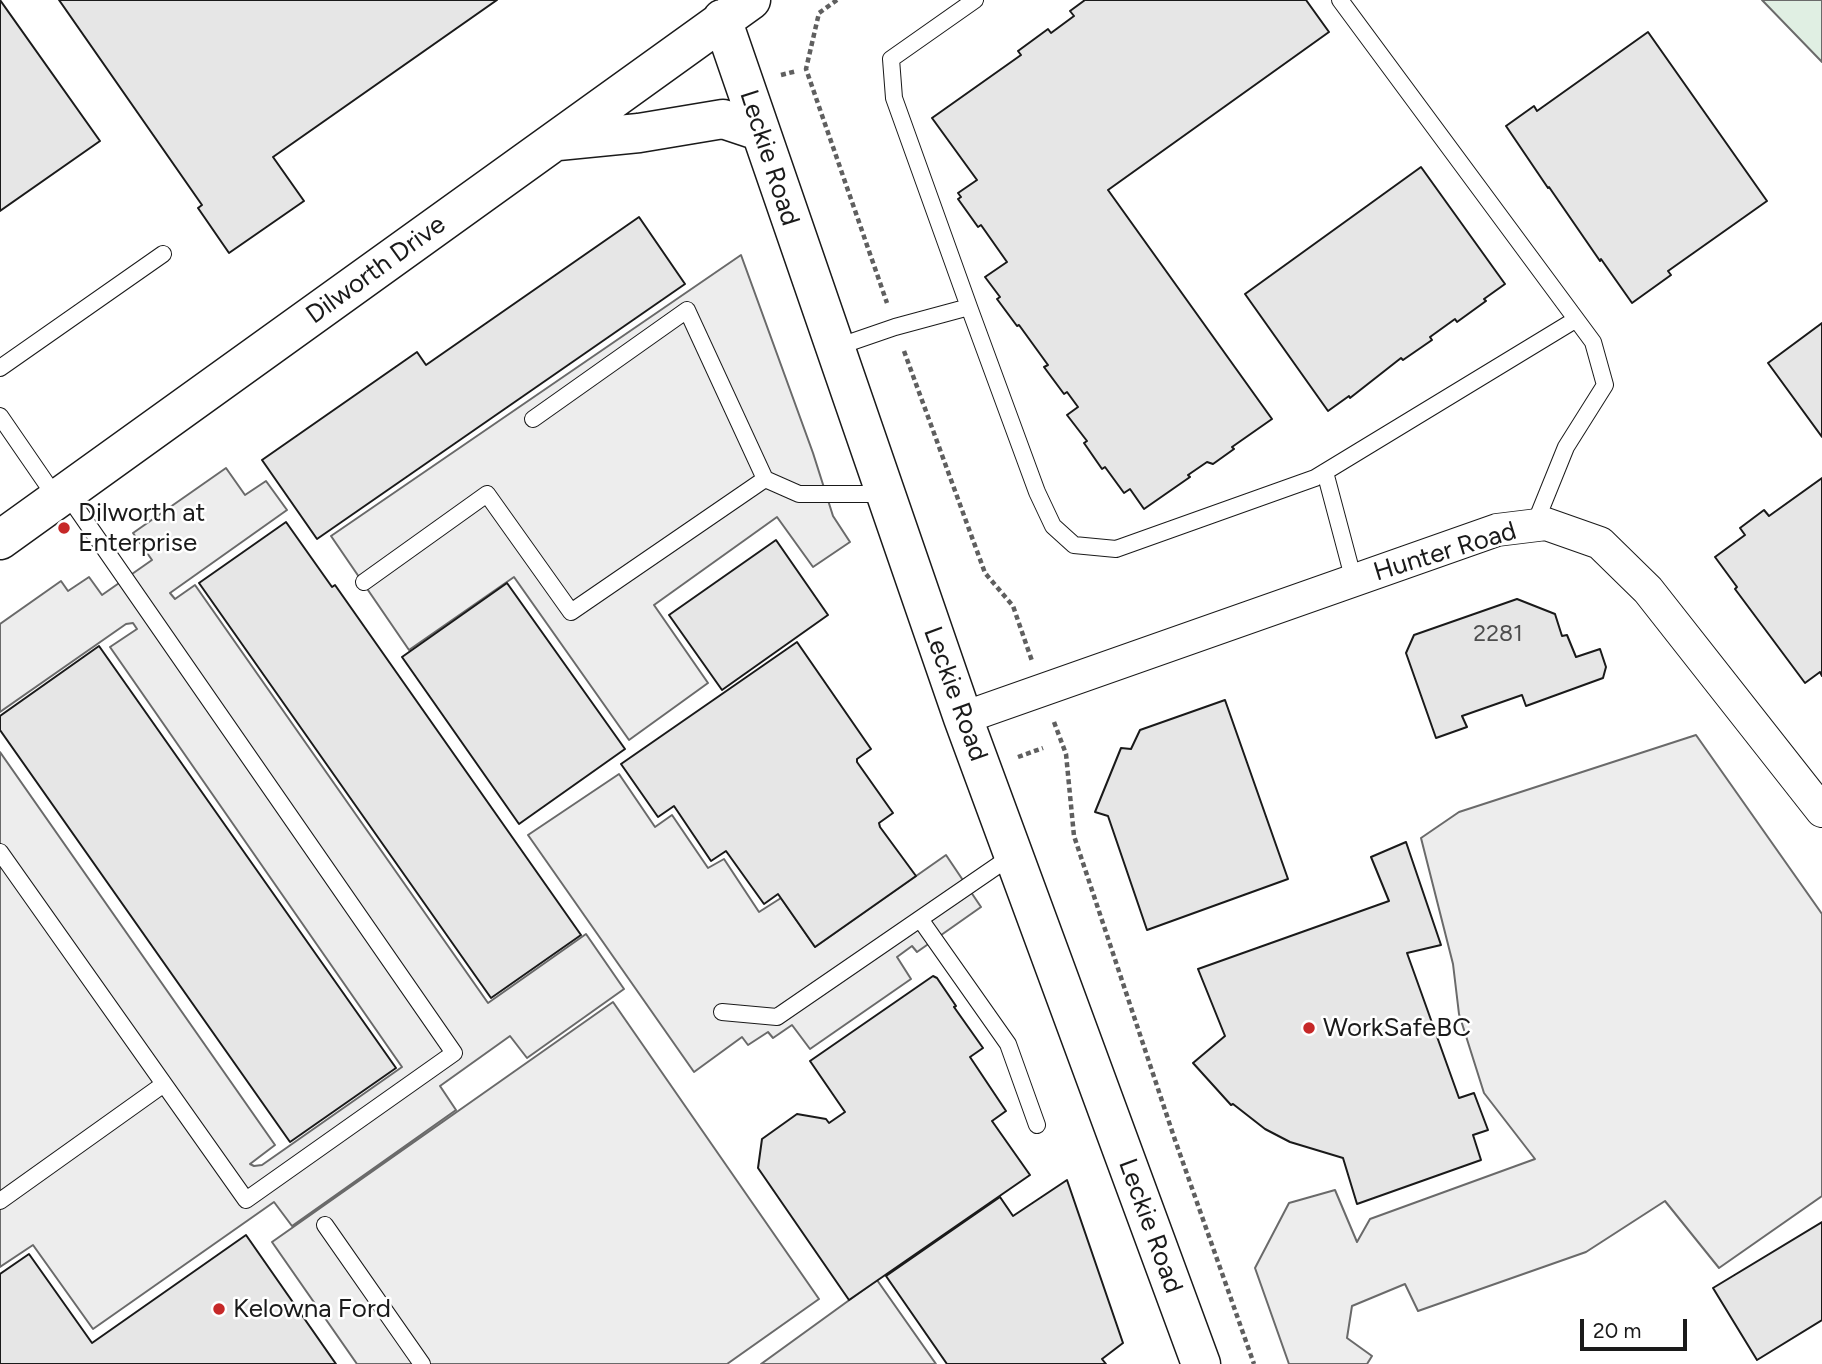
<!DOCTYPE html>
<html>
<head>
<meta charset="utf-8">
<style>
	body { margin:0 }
	#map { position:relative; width:1822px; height:1364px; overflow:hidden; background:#fff; font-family:Figtree,sans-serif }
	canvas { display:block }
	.scale { position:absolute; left:1580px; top:1319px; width:107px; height:32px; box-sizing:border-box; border:4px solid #1a1a1a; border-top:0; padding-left:9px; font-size:21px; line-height:24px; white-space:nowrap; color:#1a1a1a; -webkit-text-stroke:5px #fff; paint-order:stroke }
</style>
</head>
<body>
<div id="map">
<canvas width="1822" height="1364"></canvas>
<div class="scale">20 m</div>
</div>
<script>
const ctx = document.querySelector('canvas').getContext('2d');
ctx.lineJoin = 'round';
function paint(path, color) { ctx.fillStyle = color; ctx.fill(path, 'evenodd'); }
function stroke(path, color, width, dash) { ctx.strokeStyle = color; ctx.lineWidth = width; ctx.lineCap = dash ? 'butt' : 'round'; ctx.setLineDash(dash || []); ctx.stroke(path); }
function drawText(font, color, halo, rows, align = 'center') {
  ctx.font = font + ' Figtree,sans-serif'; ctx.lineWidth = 5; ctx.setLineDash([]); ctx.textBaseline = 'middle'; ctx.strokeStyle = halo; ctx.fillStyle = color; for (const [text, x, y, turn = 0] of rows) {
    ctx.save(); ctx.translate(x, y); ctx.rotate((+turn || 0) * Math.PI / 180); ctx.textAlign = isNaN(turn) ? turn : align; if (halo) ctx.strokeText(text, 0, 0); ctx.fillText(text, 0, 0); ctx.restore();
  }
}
const green = new Path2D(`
	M1762,0H1822V62Z`);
paint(green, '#e0efe3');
stroke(green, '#6a6a6a', 2);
const parking = new Path2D(`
	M741,255L813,453L833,516L850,542L813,567L777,517L654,605L708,683L629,740L514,577L409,650L331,536Z
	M226,468L245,495L266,481L287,510L170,593L175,599L195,585L488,1003L586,934L624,989L527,1058L510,1036L440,1086L456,1110L292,1226L274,1202L93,1329L33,1245L0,1267V752L275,1145L250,1164L254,1166L262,1165L402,1067L110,647L137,629L133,623L126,624L0,712V624L61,581L68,591L89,577L102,595L152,560L133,533Z
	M1696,735L1822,914V1196L1719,1268L1665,1201L1586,1252L1418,1311L1405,1284L1352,1306L1347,1338L1372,1356L1367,1364H1289L1255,1268L1289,1203L1335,1190L1357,1242L1370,1219L1535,1159L1484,1093L1459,1014L1453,964L1421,838L1459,812Z
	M619,774L655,827L672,815L708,868L724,859L759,912L781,898L815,947L946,855L981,907L917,952L912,946L897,957L911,979L810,1049L792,1025L773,1038L768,1032L748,1045L742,1037L694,1072L528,835Z
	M613,1002L819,1299L727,1364H357L272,1242Z
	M877,1280L936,1364H761Z`);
paint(parking, '#ededed');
stroke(parking, '#6a6a6a', 2);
const building = new Path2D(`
	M0,0L100,141L0,211Z
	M59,0H497L273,157L304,201L229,253L198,208L202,205Z
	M1085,0H1306L1329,32L1108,190L1272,419L1232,447L1234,449L1213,464L1207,462L1188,475L1190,477L1144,509L1130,489L1124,493L1105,467L1102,469L1084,443L1087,441L1067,415L1078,407L1067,392L1064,394L1044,367L1048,365L1019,325L1017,326L997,299L1000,297L985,277L1007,262L981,225L978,227L958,199L961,197L958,193L977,180L932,118L1021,55L1018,51L1048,29L1051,33L1074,16L1070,11Z
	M1648,32L1767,201L1668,271L1671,275L1632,303L1601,259L1600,261L1549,187L1548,188L1506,126L1534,106L1537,111Z
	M1421,167L1505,284L1484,299L1486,301L1457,322L1455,319L1430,337L1432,340L1403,360L1401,358L1350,398L1349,396L1328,411L1245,294Z
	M639,217L685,284L317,539L262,460L417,352L426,365Z
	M1822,323V437L1768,363Z
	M1822,478V676L1820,672L1805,683L1735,589L1737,587L1715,557L1745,535L1740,528L1764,510L1769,516Z
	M286,522L332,587L335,585L581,935L491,998L199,583Z
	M776,540L828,615L722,690L669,615Z
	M507,583L625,749L519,824L402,657Z
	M1517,599L1555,614L1562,636L1567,635L1576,657L1600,649L1606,667L1603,678L1526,706L1522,695L1462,716L1467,727L1436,738L1406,653L1414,635Z
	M797,642L871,749L857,759V762L893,813L879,823L880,827L916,876L815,947L778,894L764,904L726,851L711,861L674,806L658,817L621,764Z
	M99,646L396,1068L290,1142L0,730V716Z
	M1225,700L1288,879L1147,930L1108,816L1095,812L1121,748L1131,749L1140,730Z
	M1406,842L1441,945L1407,953L1459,1098L1474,1093L1488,1130L1473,1135L1481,1160L1357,1204L1343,1158L1290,1142L1265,1129L1233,1104L1231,1105L1193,1063L1225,1036L1198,969L1389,901L1371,857Z
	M933,976L937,978L956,1006L954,1007L983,1048L970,1057L1006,1111L992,1121L1030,1175L849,1300L758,1168L762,1139L797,1114L826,1119L829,1123L845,1112L810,1061Z
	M1067,1180L1123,1343L1102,1359L1106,1364H947L886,1276L1000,1197L1013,1216Z
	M1822,1222V1320L1757,1360L1713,1288Z
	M246,1235L336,1364H0V1274L29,1254L92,1343Z`);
paint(building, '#e6e6e6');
stroke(building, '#1a1a1a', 2);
const service = new Path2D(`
	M1340,0L1593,342L1605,385L1566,447L1534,526
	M969,307L1037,492L1053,526L1074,545L1116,549L1315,478L1575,320
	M834,348L895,327L969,307L894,98L891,59L975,0
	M0,368L163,254
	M0,416L57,499
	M533,419L687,310L765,479
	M1325,472L1354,581
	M66,493L454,1053L246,1200L164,1084
	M364,582L487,494L571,612L765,479L799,494H885
	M0,852L164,1084L0,1201
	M920,919L1008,1044L1037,1125
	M722,1012L777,1017L1013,855
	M325,1225L422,1364`);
const minor = new Path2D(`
	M963,718L1497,530L1546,524L1600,543L1648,590L1822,811`);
const secondary = new Path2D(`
	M722,19L963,718L1201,1364
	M558,141L639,133L723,119L759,131
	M0,540L751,0`);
stroke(service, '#1a1a1a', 18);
stroke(minor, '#1a1a1a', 34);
stroke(secondary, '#1a1a1a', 41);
stroke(new Path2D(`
	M837,0L819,13L806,69L887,303
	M781,75L797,71
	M904,351L985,573L1013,606L1032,661
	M1054,722L1066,754L1074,836L1175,1140L1254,1364
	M1018,757L1043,748`), '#5f5f5f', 4.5, [5, 3.5]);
stroke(service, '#fff', 16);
stroke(minor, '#fff', 32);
stroke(secondary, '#fff', 38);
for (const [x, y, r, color] of [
	[64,528,7,"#c62828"],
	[1309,1028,7,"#c62828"],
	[219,1309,7,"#c62828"]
]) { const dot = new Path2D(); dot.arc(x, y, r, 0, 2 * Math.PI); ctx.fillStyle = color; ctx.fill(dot); stroke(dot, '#fff', 2.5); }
drawText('23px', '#4d4d4d', null, [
	["2281",1498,634]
]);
drawText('26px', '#1a1a1a', '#fff', [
	["Leckie Road",769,158,72],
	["Dilworth Drive",376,270,-36],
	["Hunter Road",1445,552,-17],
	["Leckie Road",955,694,70],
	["Leckie Road",1150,1226,70]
]);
drawText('26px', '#1a1a1a', '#fff', [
	["Dilworth at",78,513],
	["Enterprise",78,543],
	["WorkSafeBC",1323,1028],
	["Kelowna Ford",233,1309]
], 'left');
</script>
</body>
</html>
